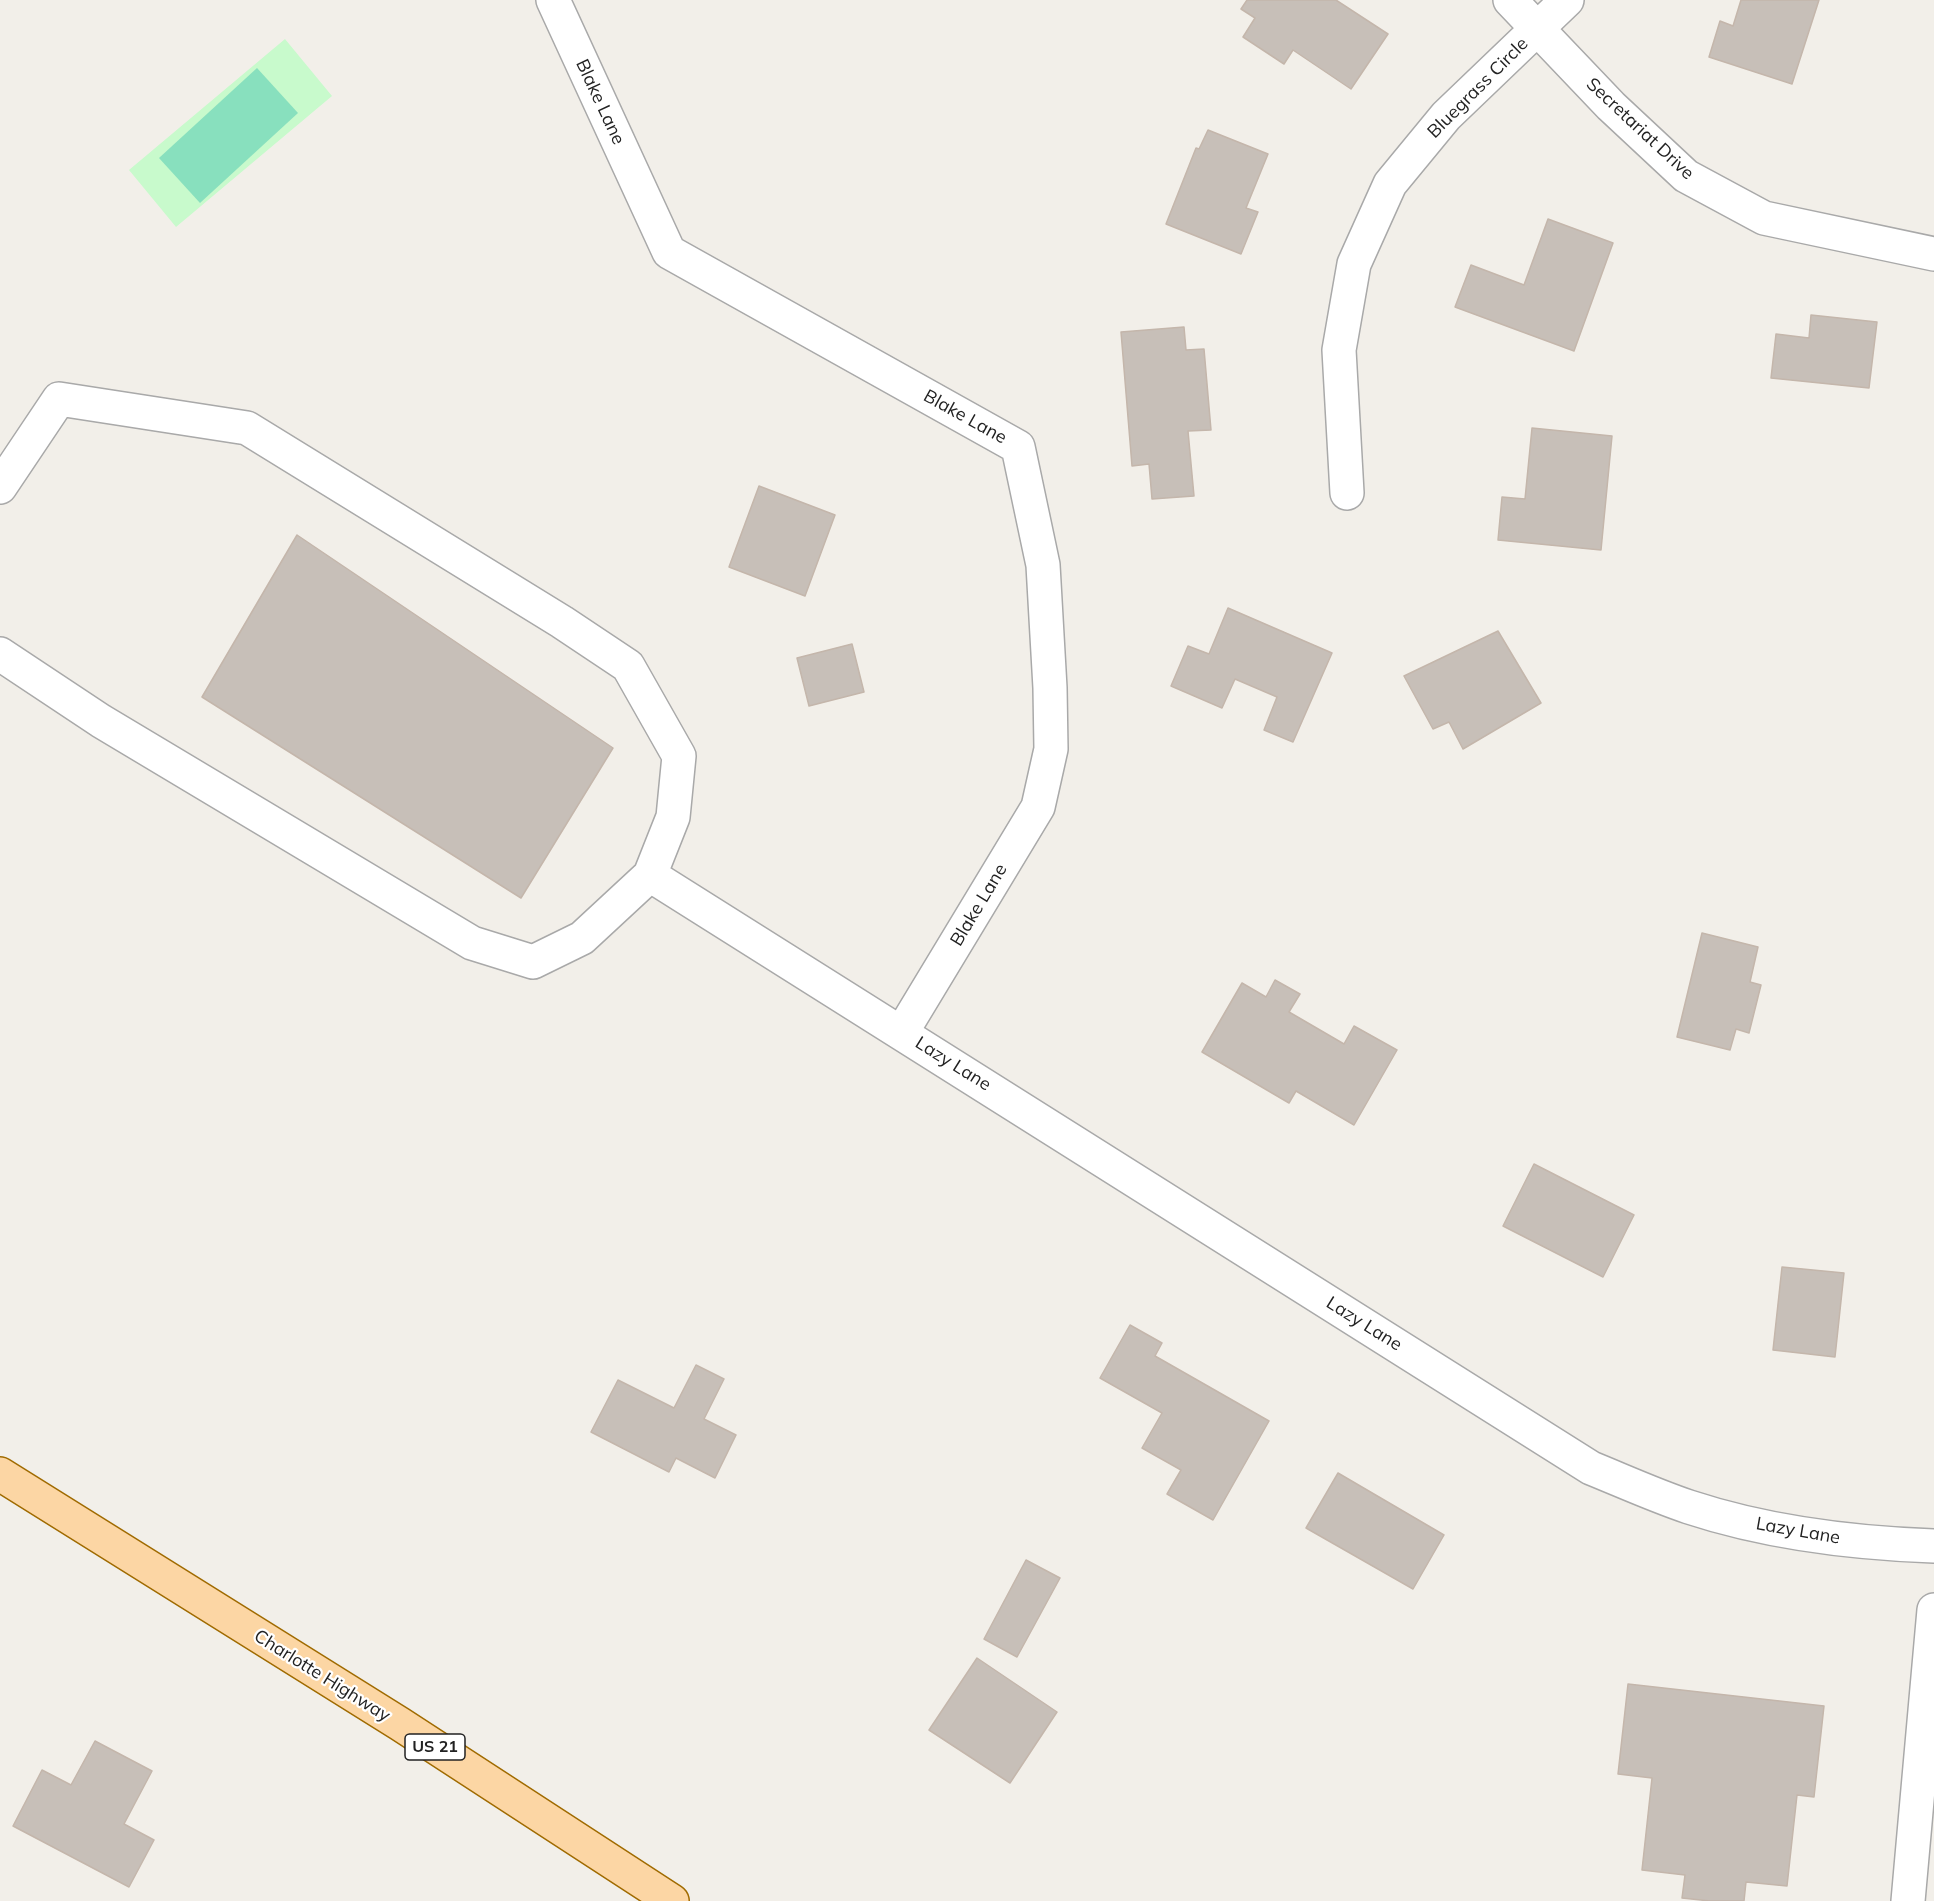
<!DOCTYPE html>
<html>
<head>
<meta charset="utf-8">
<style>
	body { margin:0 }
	canvas { display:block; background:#f2efe9 }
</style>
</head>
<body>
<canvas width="1934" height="1901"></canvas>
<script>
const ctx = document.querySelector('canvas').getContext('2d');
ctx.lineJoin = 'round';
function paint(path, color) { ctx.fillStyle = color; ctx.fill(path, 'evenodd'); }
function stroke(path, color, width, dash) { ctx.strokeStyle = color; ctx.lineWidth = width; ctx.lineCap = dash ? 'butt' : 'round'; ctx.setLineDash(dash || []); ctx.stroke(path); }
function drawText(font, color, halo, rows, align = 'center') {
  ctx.font = font + ' Mulish,sans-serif'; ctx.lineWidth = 4.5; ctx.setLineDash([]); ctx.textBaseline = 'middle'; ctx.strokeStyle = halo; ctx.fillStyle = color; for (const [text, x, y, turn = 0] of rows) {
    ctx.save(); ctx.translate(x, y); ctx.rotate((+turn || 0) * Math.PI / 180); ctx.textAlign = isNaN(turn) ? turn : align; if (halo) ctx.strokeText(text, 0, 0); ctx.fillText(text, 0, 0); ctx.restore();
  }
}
paint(new Path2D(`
	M285,39L332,96L176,227L129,170Z`), '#c8facc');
paint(new Path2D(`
	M257,68L298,113L200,203L159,158Z`), '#88e0be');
const building = new Path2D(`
	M1247,0H1336L1388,34L1351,89L1293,50L1284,64L1243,37L1255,18L1241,9Z
	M1741,0H1819L1792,84L1709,57L1720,21L1733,26Z
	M1208,130L1268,154L1246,208L1258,212L1241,254L1166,224L1196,148L1199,149Z
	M1548,219L1613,243L1574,351L1455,307L1471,265L1524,285Z
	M1811,315L1877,322L1869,388L1771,378L1776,334L1809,338Z
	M1184,327L1186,350L1204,349L1211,430L1188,431L1194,496L1152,499L1149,464L1132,466L1121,332Z
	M1532,428L1612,436L1601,550L1498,540L1502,497L1525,499Z
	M759,486L835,515L805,596L729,567Z
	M297,535L613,748L521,898L202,697Z
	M1228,608L1332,653L1293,742L1264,730L1277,697L1235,679L1222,708L1171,686L1188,646L1209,654Z
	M1498,631L1541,703L1463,749L1449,722L1433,729L1404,676Z
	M852,644L864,692L809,706L797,658Z
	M1702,933L1758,947L1750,982L1761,985L1749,1033L1736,1029L1730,1050L1677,1037Z
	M1275,980L1300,994L1289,1012L1344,1044L1354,1026L1397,1050L1354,1125L1296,1091L1289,1103L1202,1052L1242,983L1266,997Z
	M1534,1164L1634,1215L1603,1277L1503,1226Z
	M1782,1267L1844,1273L1835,1357L1773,1350Z
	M1130,1325L1162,1343L1155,1356L1269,1421L1213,1520L1167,1494L1181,1470L1142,1448L1162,1413L1100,1378Z
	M696,1365L724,1379L704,1419L736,1435L715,1478L676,1458L669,1472L591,1432L618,1380L674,1408Z
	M1338,1473L1444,1535L1413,1589L1306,1528Z
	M1026,1560L1060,1578L1017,1657L984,1639Z
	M977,1658L1057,1712L1010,1783L929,1730Z
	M1628,1684L1824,1706L1814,1797L1797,1795L1787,1886L1746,1882L1744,1901H1710L1682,1898L1685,1875L1642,1870L1652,1778L1618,1774Z
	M95,1741L152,1771L124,1824L154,1840L129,1887L13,1826L42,1770L71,1785Z`);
paint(building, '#c7bfb8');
stroke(building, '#c4b6ab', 1.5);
const minor = new Path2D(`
	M553,0L669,252L1018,447L1043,565L1050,688L1051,749L1038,807L902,1032
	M1510,0L1611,106L1686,176L1764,218L1934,254
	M0,487L59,399L247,428L562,622L628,666L679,756L673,817L650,875L582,938L533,962L472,943L101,721L0,654
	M1347,493L1339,350L1354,264L1390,184L1446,116L1567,0
	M650,875L1591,1468C1623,1481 1656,1496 1689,1507C1768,1533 1851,1543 1934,1546
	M1908,1901L1934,1610`);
const major = new Path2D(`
	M0,1474L400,1724L672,1901`);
stroke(minor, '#a9a9a9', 36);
stroke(major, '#a06b00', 36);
stroke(minor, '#fff', 33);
stroke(major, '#fcd6a4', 33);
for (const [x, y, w] of [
	[435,1747,60]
]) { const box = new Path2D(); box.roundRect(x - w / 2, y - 13, w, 26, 4.5); ctx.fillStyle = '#fff'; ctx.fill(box); stroke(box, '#222', 1.5); }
drawText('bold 16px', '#222', null, [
	["US 21",435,1747]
]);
drawText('18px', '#222', '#fff', [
	["Bluegrass Circle",1478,88,-45],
	["Blake Lane",600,102,65],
	["Secretariat Drive",1640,129,43],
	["Blake Lane",965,417,29],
	["Blake Lane",979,905,-59],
	["Lazy Lane",953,1064,32],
	["Lazy Lane",1364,1324,32],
	["Lazy Lane",1798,1531,10],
	["Charlotte Highway",322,1676,32]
]);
</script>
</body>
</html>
